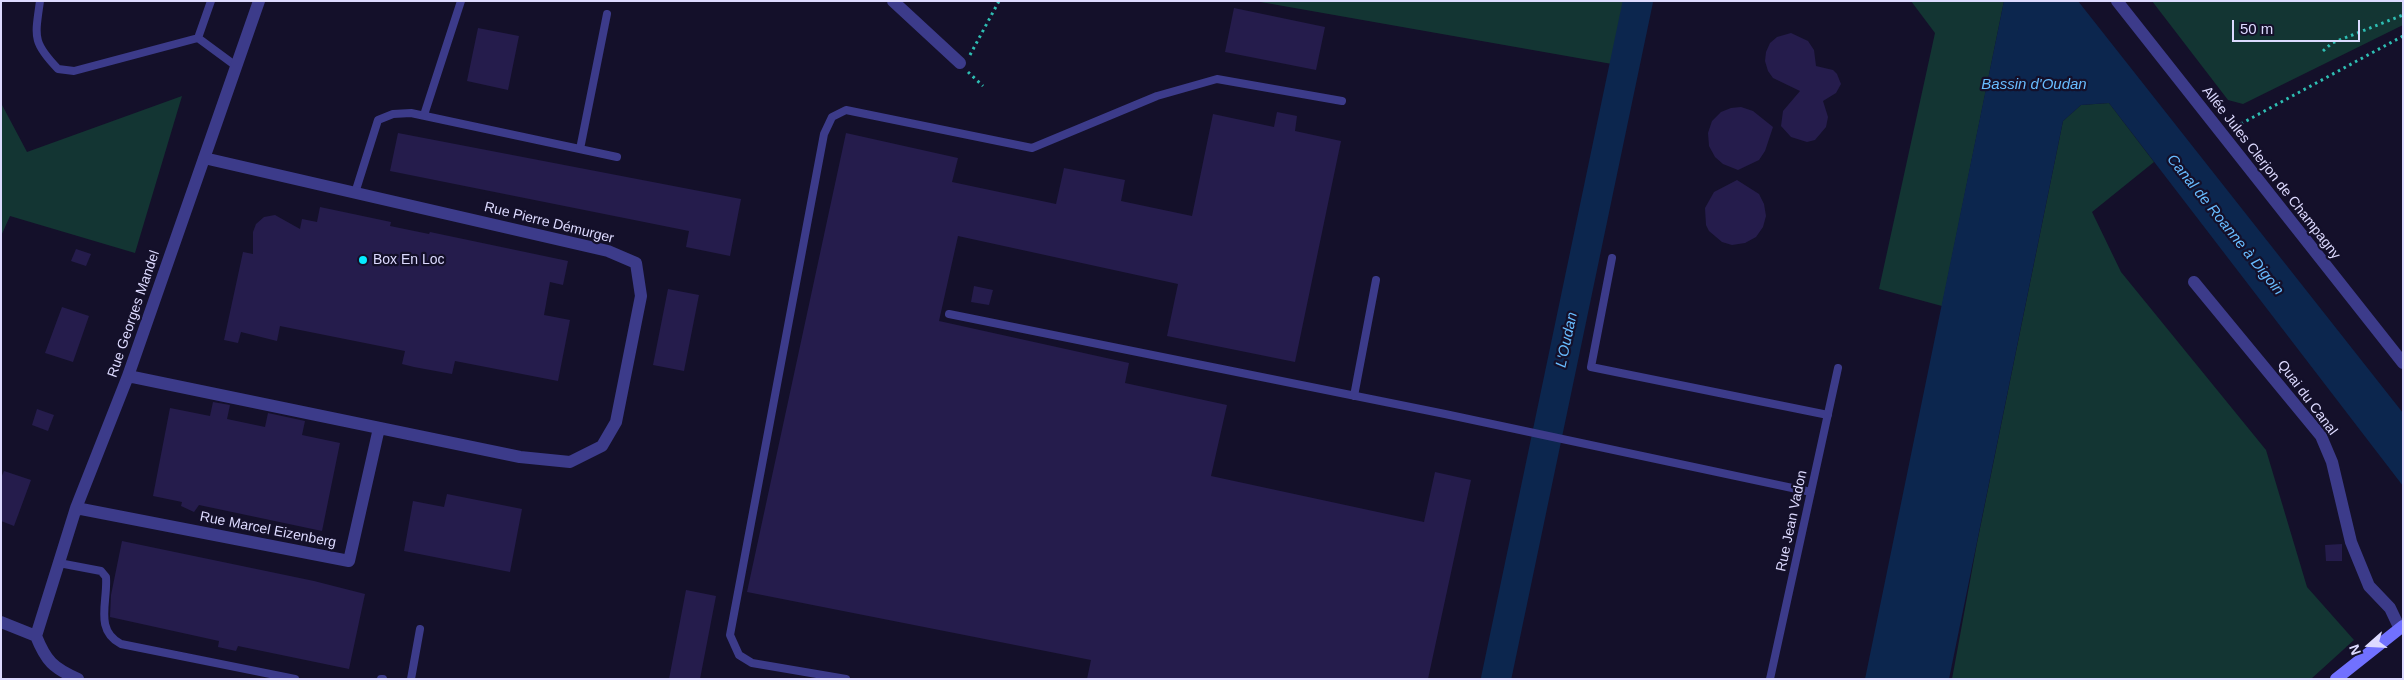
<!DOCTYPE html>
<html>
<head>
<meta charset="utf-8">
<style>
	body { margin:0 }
	#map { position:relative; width:2404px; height:680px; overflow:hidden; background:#14102a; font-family:Arial,sans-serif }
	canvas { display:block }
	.frame { position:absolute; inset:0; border:2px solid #dddaff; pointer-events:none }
	.north { position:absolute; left:2344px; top:620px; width:50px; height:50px; -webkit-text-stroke:4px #14102a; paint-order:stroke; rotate:251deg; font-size:14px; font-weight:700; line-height:20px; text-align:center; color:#dddaff }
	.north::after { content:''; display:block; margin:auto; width:18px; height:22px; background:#dddaff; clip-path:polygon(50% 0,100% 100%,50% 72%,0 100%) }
	.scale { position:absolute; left:2232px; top:20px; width:128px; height:22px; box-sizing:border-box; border:2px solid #dddaff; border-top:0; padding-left:6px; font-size:15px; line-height:18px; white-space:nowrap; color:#dddaff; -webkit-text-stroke:4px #14102a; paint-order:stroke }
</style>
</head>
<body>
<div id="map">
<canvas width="2404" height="680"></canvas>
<div class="frame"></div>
<div class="north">N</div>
<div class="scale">50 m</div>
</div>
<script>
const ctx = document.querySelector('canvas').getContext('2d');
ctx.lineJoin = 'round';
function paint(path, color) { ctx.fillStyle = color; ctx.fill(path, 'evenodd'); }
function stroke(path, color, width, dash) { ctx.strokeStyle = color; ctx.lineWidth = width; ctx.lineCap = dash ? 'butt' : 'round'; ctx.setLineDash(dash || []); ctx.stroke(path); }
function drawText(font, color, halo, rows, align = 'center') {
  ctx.font = font + ' Arial,sans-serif'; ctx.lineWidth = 4.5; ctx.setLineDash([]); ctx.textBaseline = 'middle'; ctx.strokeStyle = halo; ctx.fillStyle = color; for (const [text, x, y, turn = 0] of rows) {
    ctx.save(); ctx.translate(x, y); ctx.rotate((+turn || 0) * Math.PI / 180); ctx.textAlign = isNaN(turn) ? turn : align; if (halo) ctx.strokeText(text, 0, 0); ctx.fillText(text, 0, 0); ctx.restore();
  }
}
paint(new Path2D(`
	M1255,1H1625L1612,64Z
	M1911,1H2004L1942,306L1879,289L1935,33Z
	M2152,1H2403V25L2243,104L2228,100Z
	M182,96L135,253L10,216L1,236V103L27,152Z
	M2109,103L2154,162L2092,212L2121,272L2266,450L2307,587L2354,640L2311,679H1952L1977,543L2063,121L2081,105Z`), '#133533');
paint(new Path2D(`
	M2004,1H2078L2403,413V486L2109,103L2081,105L2063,121L1949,679H1865Z`), '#0c264e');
stroke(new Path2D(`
	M1496,679L1638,1`), '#0c264e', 30);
paint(new Path2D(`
	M1234,8L1325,27L1316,70L1225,52Z
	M478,28L519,36L508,90L467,81Z
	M1791,33L1808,41L1814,50L1816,66L1833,70L1837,74L1841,84L1836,93L1823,101L1828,117L1826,127L1815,140L1807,142L1791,137L1781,126L1783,111L1800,91L1773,78L1768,71L1765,61L1766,52L1770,43L1777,37Z
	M1741,107L1753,111L1773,127L1765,151L1759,160L1738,170L1723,164L1715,157L1709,146L1708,133L1712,121L1721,112L1731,108Z
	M1277,112L1297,116L1295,131L1341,141L1295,362L1167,336L1178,284L958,236L939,321L1129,363L1125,383L1227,405L1211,476L1424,522L1435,472L1471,480L1428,679H1087L1091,660L747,592L846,133L958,158L952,182L1056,204L1064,168L1125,180L1121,201L1192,216L1213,114L1274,127Z
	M398,133L741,199L730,256L686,247L689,231L390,171Z
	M1737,180L1759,194L1764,204L1766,216L1763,227L1756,237L1745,243L1732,245L1722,242L1709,231L1706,225L1705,208L1714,192Z
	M320,207L391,222L390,226L429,234L430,232L568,261L563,285L550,282L544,315L570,320L558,381L455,361L452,374L414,367L402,364L405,351L280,326L277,341L241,332L238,343L224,340L243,252L253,254V232L256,224L264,217L275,215L300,229L302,219L317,222Z
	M76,249L91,254L86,266L71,261Z
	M974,286L993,290L989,305L971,302Z
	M668,289L699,295L684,371L653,365Z
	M62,307L89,316L73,362L45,353Z
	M213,402L230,405L227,419L265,427L268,413L305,421L302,435L340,443L322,531L199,505L194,512L181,506L182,502L153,496L170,408L210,416Z
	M37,409L54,415L48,431L32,425Z
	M4,471L31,480L14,526L1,521V478Z
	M447,494L522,509L510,572L404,551L413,501L444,507Z
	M122,541L314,581L365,594L349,669L238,646L236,651L218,647L219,641L110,617L111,595Z
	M2342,544V561H2326L2325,545Z
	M686,590L716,596L700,679H669Z`), '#251c4c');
stroke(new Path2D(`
	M2323,51L2332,43L2403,15
	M970,55L999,1
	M968,72L983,86
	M2235,127L2403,36`), '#2ebeb3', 3, [2.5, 4]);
stroke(new Path2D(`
	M40,1C35,37 32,42 58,69L74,71L198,38
	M198,38L236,66
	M198,38L211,1
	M424,115L461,1
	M580,149L607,14
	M355,193L378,120L393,114L411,113L617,157
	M1612,258L1591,367L1828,415
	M949,314L1445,414L1811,492
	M1354,396L1376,280
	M59,563L101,571L106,577C108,602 94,630 121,644L295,679
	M381,679H383
	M411,679L420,629
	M846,679L752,663L739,655L730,635L824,134L832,117L846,110L1032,148L1157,96L1217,79L1342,101
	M1770,679L1838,368`), '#3c3b8a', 8);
stroke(new Path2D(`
	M893,1L960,63
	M2117,1L2403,363
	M2194,282L2321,436L2332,462L2351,542L2369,586L2390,608L2399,627
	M128,376L520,457L570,462L602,446L616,422L641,296L636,263L608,251L204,158
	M76,508L349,561L379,428
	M1,622L36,636
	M36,636L76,508L128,376L259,1
	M36,636C46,661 53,668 78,679`), '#3c3b8a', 12);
stroke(new Path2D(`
	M2336,679L2403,626`), '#7171ff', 12);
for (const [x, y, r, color] of [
	[363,260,5,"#06ebff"]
]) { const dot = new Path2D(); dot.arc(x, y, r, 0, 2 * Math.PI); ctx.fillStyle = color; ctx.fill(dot); stroke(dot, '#14102a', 2); }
drawText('14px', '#dddaff', '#14102a', [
	["Allée Jules Clerjon de Champagny",2271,173,52],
	["Rue Pierre Démurger",549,223,14],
	["Rue Georges Mandel",134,314,-71],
	["Quai du Canal",2307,398,53],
	["Rue Jean Vadon",1792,521,-78],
	["Rue Marcel Eizenberg",268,530,11]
]);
drawText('14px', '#dddaff', '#14102a', [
	["Box En Loc",373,260]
], 'left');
drawText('italic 15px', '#68bcff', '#14102a', [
	["Bassin d'Oudan",2034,85],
	["Canal de Roanne à Digoin",2225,225,51],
	["L'Oudan",1567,340,-78]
]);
</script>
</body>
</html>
